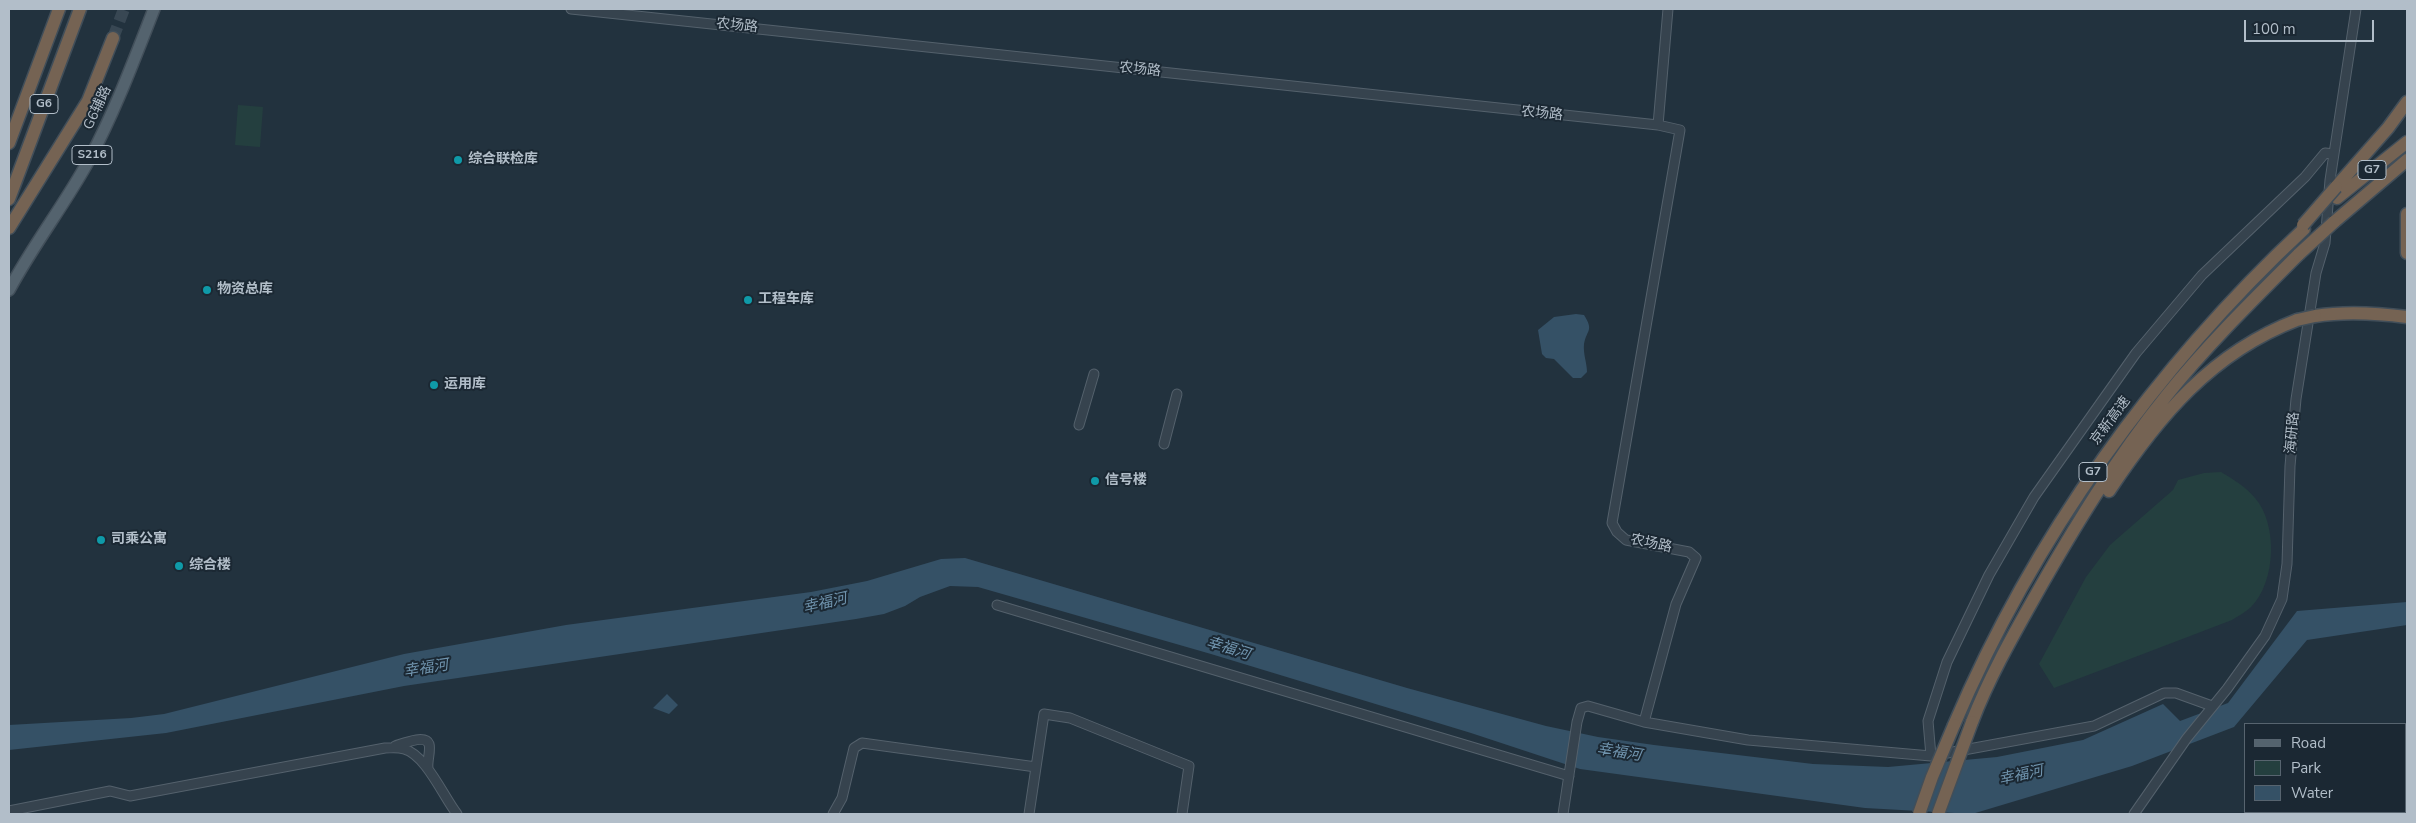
<!DOCTYPE html>
<html>
<head>
<meta charset="utf-8">
<style>
	body { margin:0 }
	#map { position:relative; width:2416px; height:823px; overflow:hidden; background:#22323e; font-family:"Nunito Sans",sans-serif }
	canvas { display:block }
	.frame { position:absolute; inset:0; border:10px solid #b2bec9; pointer-events:none }
	.legend { position:absolute; left:2244px; top:723px; width:162px; height:90px; box-sizing:border-box; background:#1b2833; border:1px solid #57646f; margin:0; padding:6px 9px; list-style:none; font-size:15px; color:#b2bec9 }
	.legend li { display:flex; align-items:center; gap:10px; height:25px }
	.legend b { width:25px; border:1px solid #57646f }
	.scale { position:absolute; left:2244px; top:20px; width:130px; height:22px; box-sizing:border-box; border:2px solid #b2bec9; border-top:0; padding-left:6px; font-size:15px; line-height:18px; white-space:nowrap; color:#b2bec9; -webkit-text-stroke:4px #1b2833; paint-order:stroke }
</style>
</head>
<body>
<div id="map">
<canvas width="2416" height="823"></canvas>
<div class="frame"></div>
<ul class="legend">
<li><b style="height:6px;background:#54636e"></b>Road</li>
<li><b style="height:14px;background:#243f3f"></b>Park</li>
<li><b style="height:14px;background:#355166"></b>Water</li>
</ul>
<div class="scale">100 m</div>
</div>
<script>
const ctx = document.querySelector('canvas').getContext('2d');
ctx.lineJoin = 'round';
function paint(path, color) { ctx.fillStyle = color; ctx.fill(path, 'evenodd'); }
function stroke(path, color, width, dash) { ctx.strokeStyle = color; ctx.lineWidth = width; ctx.lineCap = dash ? 'butt' : 'round'; ctx.setLineDash(dash || []); ctx.stroke(path); }
function drawText(font, color, halo, rows, align = 'center') {
  ctx.font = font + ' "Nunito Sans","Noto Sans SC",sans-serif'; ctx.lineWidth = 4; ctx.setLineDash([]); ctx.textBaseline = 'middle'; ctx.strokeStyle = halo; ctx.fillStyle = color; for (const [text, x, y, turn = 0] of rows) {
    ctx.save(); ctx.translate(x, y); ctx.rotate((+turn || 0) * Math.PI / 180); ctx.textAlign = isNaN(turn) ? turn : align; if (halo) ctx.strokeText(text, 0, 0); ctx.fillText(text, 0, 0); ctx.restore();
  }
}
paint(new Path2D(`
	M238,105L263,107L260,147L235,145Z
	M2221,472C2233,479 2246,487 2255,498C2278,524 2276,582 2251,607C2246,612 2238,616 2232,620L2054,688L2039,664L2086,577L2110,545L2173,490L2178,480L2204,473Z`), '#243f3f');
paint(new Path2D(`
	M1576,314L1584,315C1594,331 1587,329 1584,344C1583,354 1587,363 1587,372L1581,378H1573L1554,359L1546,358L1542,354L1538,330L1554,317Z
	M965,558L1407,688L1546,726L1598,737L1654,745L1813,764L1888,767L1997,757L2083,740L2163,704L2180,721L2228,703L2297,611L2407,602V625L2307,640L2234,727L2132,766L1972,814L1865,808L1580,769L1471,733L1211,654L978,587L950,586L920,597L905,606L884,614L856,619L404,686L166,733L9,750V725L131,718L164,714L404,654L566,625L811,592L867,581L941,559Z
	M667,694L678,705L669,714L653,708Z`), '#355166');
stroke(new Path2D(`
	M113,38L124,9`), '#384753', 12, [12, 6]);
const minor = new Path2D(`
	M571,9C933,46 1295,89 1658,125L1680,130L1612,523L1617,532L1626,540L1689,552L1696,558L1676,604L1644,722L1588,706L1581,708L1577,722L1563,814
	M1658,125L1668,9
	M1079,425L1094,374
	M1164,444L1177,394
	M997,605L1569,776
	M1644,722L1748,740L1931,756L2094,726L2164,693H2176L2212,706
	M395,746C402,744 425,734 429,744C431,750 427,761 428,768
	M1931,756L1928,721L1947,662L1989,575L2034,497L2136,353L2202,275L2305,177L2325,153L2334,154
	M9,811L110,791L130,796L385,748C391,748 398,747 404,749C426,755 443,796 457,814
	M833,814L842,798L854,748L862,743L1036,767
	M1029,814L1044,714L1070,718L1189,766L1182,814
	M2134,814L2187,738L2227,689L2265,636L2282,599L2287,564L2290,466L2296,399L2316,273L2325,243L2330,180L2356,9`);
const major = new Path2D(`
	M9,290C33,245 65,204 89,160C115,111 134,60 154,9`);
const highway = new Path2D(`
	M9,143L59,9
	M2336,187L2388,128L2407,102
	M2337,198L2407,142
	M9,199L80,9
	M2407,214V253
	M2334,222L2407,160
	M9,228L88,101L113,38
	M2315,316C2347,311 2376,313 2407,317
	M2109,491C2159,416 2211,353 2297,320
	M1972,722C1988,680 2011,639 2033,600C2073,529 2116,458 2167,395C2207,345 2253,300 2299,254
	M1954,725C2034,537 2155,368 2304,229`);
stroke(minor, '#54616c', 11);
stroke(major, '#424f5a', 14);
stroke(highway, '#414e59', 15);
stroke(minor, '#36434e', 9);
stroke(major, '#54636e', 11);
stroke(highway, '#756353', 12);
const highwayBridge = new Path2D(`
	M2303,225L2336,187
	M2299,254L2334,222
	M2297,320L2315,316
	M1919,814L1932,777L1954,725
	M1938,814L1972,722`);
stroke(highwayBridge, '#414e59', 15, []);
stroke(highwayBridge, '#756353', 12);
for (const [x, y, r, color] of [
	[458,160,5,"#0f9aa8"],
	[207,290,5,"#0f9aa8"],
	[748,300,5,"#0f9aa8"],
	[434,385,5,"#0f9aa8"],
	[1095,481,5,"#0f9aa8"],
	[101,540,5,"#0f9aa8"],
	[179,566,5,"#0f9aa8"]
]) { const dot = new Path2D(); dot.arc(x, y, r, 0, 2 * Math.PI); ctx.fillStyle = color; ctx.fill(dot); stroke(dot, '#1b2833', 2); }
for (const [x, y, w] of [
	[44,104,28],
	[92,155,40],
	[2372,170,28],
	[2093,472,28]
]) { const box = new Path2D(); box.roundRect(x - w / 2, y - 9.5, w, 19, 4); ctx.fillStyle = '#1b2833'; ctx.fill(box); stroke(box, '#b2bec9', 1); }
drawText('bold 12px', '#b2bec9', null, [
	["G6",44,104],
	["S216",92,155],
	["G7",2372,170],
	["G7",2093,472]
]);
drawText('14px', '#b2bec9', '#1b2833', [
	["农场路",737,26,6],
	["农场路",1140,70,6],
	["G6辅路",98,108,-65],
	["农场路",1542,114,6],
	["京新高速",2111,421,-53],
	["海研路",2293,433,-85],
	["农场路",1651,544,12]
]);
drawText('bold 14px', '#b2bec9', '#1b2833', [
	["综合联检库",468,160],
	["物资总库",217,290],
	["工程车库",758,300],
	["运用库",444,385],
	["信号楼",1105,481],
	["司乘公寓",111,540],
	["综合楼",189,566]
], 'left');
drawText('italic 15px', '#7094ae', '#1b2833', [
	["幸福河",825,604,-13],
	["幸福河",1228,649,17],
	["幸福河",426,669,-9],
	["幸福河",1619,753,9],
	["幸福河",2021,776,-12]
]);
</script>
</body>
</html>
